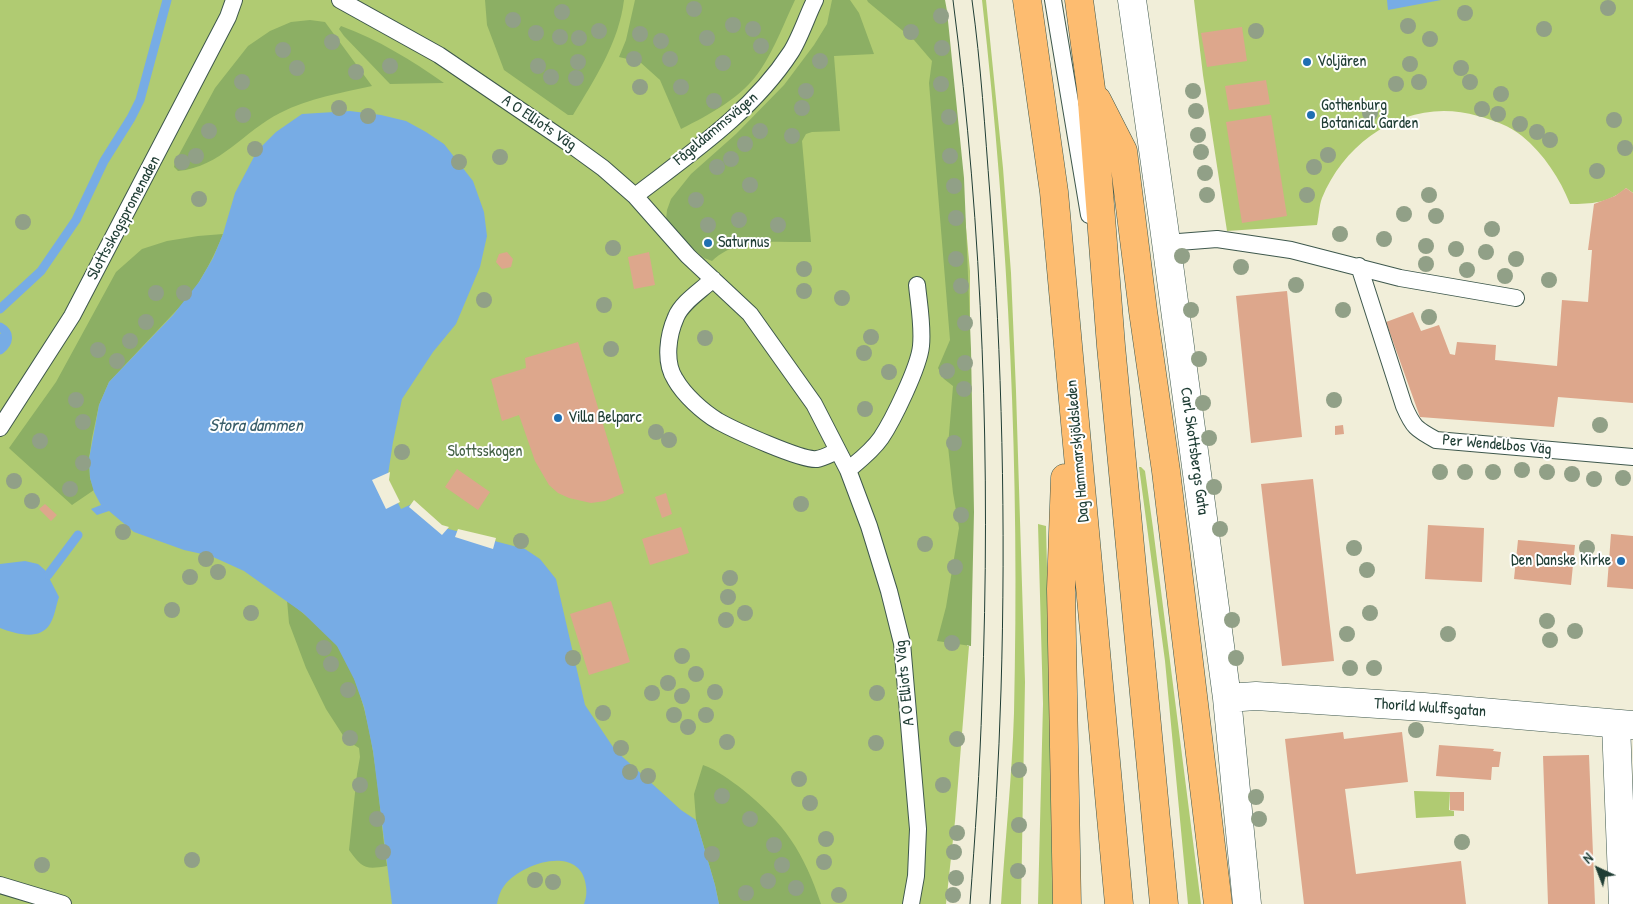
<!DOCTYPE html>
<html>
<head>
<meta charset="utf-8">
<style>
	body { margin:0 }
	#map { position:relative; width:1633px; height:904px; overflow:hidden; background:#f1eed9; font-family:"Patrick Hand",sans-serif }
	canvas { display:block }
	.north { position:absolute; left:1573px; top:844px; width:50px; height:50px; -webkit-text-stroke:4px #fff; paint-order:stroke; rotate:317deg; font-size:14px; font-weight:700; line-height:20px; text-align:center; color:#1f3d34 }
	.north::after { content:''; display:block; margin:auto; width:18px; height:22px; background:#1f3d34; clip-path:polygon(50% 0,100% 100%,50% 72%,0 100%) }
</style>
</head>
<body>
<div id="map">
<canvas width="1633" height="904"></canvas>
<div class="north">N</div>
</div>
<script>
const ctx = document.querySelector('canvas').getContext('2d');
ctx.lineJoin = 'round';
function paint(path, color) { ctx.fillStyle = color; ctx.fill(path, 'evenodd'); }
function stroke(path, color, width, dash) { ctx.strokeStyle = color; ctx.lineWidth = width; ctx.lineCap = dash ? 'butt' : 'round'; ctx.setLineDash(dash || []); ctx.stroke(path); }
function drawText(font, color, halo, rows, align = 'center') {
  ctx.font = font + ' "Patrick Hand",sans-serif'; ctx.lineWidth = 4; ctx.setLineDash([]); ctx.textBaseline = 'middle'; ctx.strokeStyle = halo; ctx.fillStyle = color; for (const [text, x, y, turn = 0] of rows) {
    ctx.save(); ctx.translate(x, y); ctx.rotate((+turn || 0) * Math.PI / 180); ctx.textAlign = isNaN(turn) ? turn : align; if (halo) ctx.strokeText(text, 0, 0); ctx.fillText(text, 0, 0); ctx.restore();
  }
}
paint(new Path2D(`
	M0,0H942L950,54L970,271V591L967,646H969L955,821L946,904H0Z
	M982,0H986L1003,168L1011,273L1016,391L1025,682L1021,904H1001C1005,841 1012,777 1014,713C1020,475 1009,237 982,0Z
	M1194,0H1633V193L1626,188C1610,203 1591,204 1570,204C1560,179 1544,154 1522,136C1510,126 1493,120 1478,116C1412,96 1347,137 1322,198C1319,206 1319,216 1317,225L1227,231L1203,75Z
	M1139,467H1141L1145,471L1153,528L1201,904H1188L1165,661Z
	M1038,524L1046,526L1055,904H1038L1043,704Z
	M1414,791L1450,792L1449,810L1454,811V816L1416,818Z`), '#b0cb72');
paint(new Path2D(`
	M485,0H624C619,42 595,79 573,115H568L504,70L487,25Z
	M635,0H795C784,23 775,48 761,69C742,98 710,114 681,129L660,80L640,62L619,57L626,40Z
	M832,0H850L859,13L874,54L834,56L840,131L812,132L806,134L802,141L811,242C778,243 738,236 712,261L704,258L670,228L666,220L667,210L671,199L691,174L736,134L784,85L814,45L827,24Z
	M867,0H945L947,11L964,178L971,349L974,512L971,646L937,641L946,607L959,528L953,493L948,446L953,386L944,379L938,368L950,340L929,83L932,61L914,40L868,2Z
	M310,20L325,22L372,86C341,93 309,98 280,113C244,131 221,167 178,171L174,167L175,162L215,88L248,46L270,31L291,22Z
	M341,26C379,40 411,60 444,83L390,84L344,36L339,29Z
	M223,234C214,257 203,277 189,297L109,382L99,405L92,438L89,459L90,478L94,490L72,505L11,450L9,448L56,382L116,272L142,249L167,241L198,236Z
	M287,600C300,611 329,633 338,647C377,707 377,797 387,866C365,870 362,868 349,850L357,774L360,757L359,748L346,740L326,709L306,668L289,623Z
	M703,765C717,770 730,780 742,789C784,823 804,852 821,904H719L715,885L696,820L694,794Z`), '#8caf64');
paint(new Path2D(`
	M1387,0H1441L1388,10Z
	M350,111L381,115L406,121L426,132L444,144L473,181L484,212L487,236L480,267L456,324L433,352L402,399L393,442L387,481L401,509L414,503L441,527L525,549L540,559L556,579L585,705L615,750L681,810L696,820L715,885L719,904H584C587,896 587,890 585,881C576,845 520,864 504,886C500,891 498,898 497,904H392L373,751L364,707L354,679L337,646L303,613L244,571L211,556L184,550L134,532L109,511L97,515L91,509L101,505L94,492L90,478L89,459L99,405L109,382L173,315L199,282L213,258L223,234L235,193L257,151L276,132L302,114Z
	M25,561L38,564L45,570L59,597C56,605 55,616 50,624C40,641 16,634 0,628V564Z`), '#77ace5');
paint(new Path2D(`
	M390,472L389,480L400,502L386,509L372,480Z
	M414,500L442,525L449,527L442,535L409,507Z
	M458,529L496,538L493,549L455,537Z`), '#f1eed9');
stroke(new Path2D(`
	M0,309L41,271L76,220L104,161L131,118L140,100L167,0
	M0,327C11,333 9,343 0,350
	M0,338V340
	M48,575L78,535`), '#77ace5', 9);
paint(new Path2D(`
	M1242,27L1247,61L1207,67L1201,33Z
	M1266,80L1270,104L1229,110L1225,86Z
	M1271,115L1287,216L1242,223L1226,122Z
	M1626,188L1633,193V403L1558,397L1554,427L1420,417L1386,322L1413,312L1421,331L1439,325L1450,354L1455,355L1457,342L1496,345L1495,360L1557,366L1562,300L1588,302L1592,250H1588L1594,204L1615,196Z
	M507,252L513,259L511,267L502,269L496,262L499,254Z
	M649,252L655,285L634,289L628,257Z
	M1287,291L1302,437L1251,443L1236,296Z
	M578,342L624,493L605,501L591,503L569,498L558,493L549,485L535,461L519,415L502,421L491,379L526,368L525,358Z
	M1343,425L1344,434L1335,435V426Z
	M457,469L490,492L478,510L445,487Z
	M1313,479L1334,661L1282,666L1261,484Z
	M666,493L672,514L662,518L655,497Z
	M45,504L57,515L51,521L39,509Z
	M1428,525L1484,528L1482,582L1425,579Z
	M681,527L689,553L650,565L642,539Z
	M1611,534L1633,536V589L1607,587Z
	M1518,540L1575,545L1571,585L1514,579Z
	M611,601L630,662L589,675L570,614Z
	M1343,732L1344,739L1402,732L1408,782L1345,789L1356,874L1461,861L1466,904H1304L1285,739Z
	M1439,745L1494,749L1493,751L1501,752L1499,767H1492L1491,780L1436,776Z
	M1589,755L1595,904H1548L1543,756Z
	M1450,792H1464V811L1450,810Z`), '#dda78c');
const lane = new Path2D(`
	M340,0L439,55L570,144L603,168L635,196L688,256L750,314L814,404L848,470L869,526L889,591L902,643L918,829L916,876L911,904
	M1053,0L1089,215
	M635,196C691,153 752,112 791,52C800,38 807,16 815,0
	M1166,243L1217,239L1291,250L1400,278L1516,298
	M1359,266L1404,406C1413,427 1416,429 1436,440L1633,457
	M713,279C702,290 682,302 676,317C668,335 664,362 675,379C684,395 703,412 718,421C734,430 802,461 817,459C824,458 832,453 838,451
	M0,428L72,316L228,17L234,0
	M848,470C860,460 872,451 881,438C893,420 919,367 921,346C923,326 919,305 917,285
	M0,885L63,904`);
const street = new Path2D(`
	M1132,0L1164,227L1227,698L1247,904
	M1227,698L1256,696L1424,707L1633,725
	M1616,724L1623,904`);
const primary = new Path2D(`
	M1027,0L1054,192L1119,904
	M1079,0L1091,89L1111,346L1164,904
	M1097,100L1123,151L1143,311L1166,471L1218,904
	M1065,478L1061,589L1067,904`);
stroke(lane, '#3e584d', 18);
stroke(street, '#3e584d', 29);
stroke(primary, '#3e584d', 29);
stroke(lane, '#fff', 16);
stroke(street, '#fff', 28);
stroke(primary, '#fdbc70', 28);
stroke(new Path2D(`
	M953,0C983,231 991,467 982,700C980,768 975,836 970,904
	M972,0C981,65 985,130 990,195C1002,360 1006,525 1001,690C999,762 994,833 990,904`), '#1f3d34', 1);
ctx.fillStyle = '#91a087';
for (const [x, y] of [
	[1608,8],
	[694,9],
	[562,12],
	[1465,13],
	[941,16],
	[513,20],
	[733,25],
	[1408,26],
	[753,29],
	[1544,29],
	[599,31],
	[1256,31],
	[911,32],
	[536,33],
	[640,34],
	[560,37],
	[579,38],
	[707,38],
	[1430,39],
	[661,41],
	[332,42],
	[761,46],
	[942,48],
	[283,50],
	[634,59],
	[670,59],
	[820,61],
	[578,62],
	[723,63],
	[1410,64],
	[390,66],
	[538,66],
	[297,68],
	[1461,68],
	[356,72],
	[551,77],
	[576,78],
	[242,82],
	[1419,82],
	[1470,82],
	[941,84],
	[1396,84],
	[640,87],
	[681,87],
	[806,91],
	[1193,91],
	[1501,94],
	[714,101],
	[339,108],
	[802,108],
	[1482,109],
	[1196,111],
	[1370,113],
	[1498,114],
	[243,115],
	[368,116],
	[949,117],
	[1614,120],
	[1520,124],
	[209,131],
	[760,131],
	[1537,132],
	[1198,135],
	[792,136],
	[1550,140],
	[745,144],
	[1625,148],
	[255,149],
	[1201,152],
	[1328,155],
	[196,156],
	[950,156],
	[500,157],
	[731,159],
	[182,162],
	[459,162],
	[717,167],
	[1314,167],
	[1597,171],
	[1205,173],
	[750,185],
	[954,186],
	[1207,195],
	[1307,195],
	[1429,195],
	[199,199],
	[696,200],
	[1404,214],
	[1436,216],
	[956,218],
	[739,220],
	[23,222],
	[708,225],
	[778,225],
	[1492,229],
	[1340,234],
	[1384,239],
	[1426,246],
	[613,248],
	[1456,249],
	[1486,252],
	[1182,256],
	[956,259],
	[1516,259],
	[1426,264],
	[1241,267],
	[804,269],
	[1467,270],
	[1505,276],
	[1549,280],
	[1296,285],
	[961,286],
	[804,291],
	[156,293],
	[184,293],
	[842,298],
	[484,300],
	[604,305],
	[1191,310],
	[1343,310],
	[1429,317],
	[146,322],
	[965,323],
	[871,337],
	[705,338],
	[130,341],
	[611,349],
	[98,350],
	[864,353],
	[1199,359],
	[117,361],
	[965,363],
	[947,371],
	[889,372],
	[964,389],
	[76,400],
	[1334,400],
	[1203,403],
	[865,409],
	[83,422],
	[1600,425],
	[656,432],
	[1209,438],
	[669,440],
	[40,441],
	[954,443],
	[402,452],
	[83,463],
	[1522,470],
	[1440,472],
	[1465,472],
	[1493,472],
	[1547,472],
	[1572,474],
	[1623,478],
	[1594,479],
	[14,481],
	[1214,487],
	[70,489],
	[32,501],
	[801,504],
	[961,515],
	[1220,529],
	[123,532],
	[521,541],
	[925,544],
	[1354,548],
	[1587,548],
	[206,559],
	[955,567],
	[1367,570],
	[218,572],
	[190,577],
	[730,578],
	[728,597],
	[172,610],
	[251,613],
	[745,613],
	[1370,613],
	[726,620],
	[1232,620],
	[1547,621],
	[1575,631],
	[1347,634],
	[1448,634],
	[1550,640],
	[952,643],
	[324,648],
	[682,656],
	[573,658],
	[1236,658],
	[331,664],
	[1350,668],
	[1374,668],
	[696,674],
	[668,683],
	[348,690],
	[715,692],
	[652,693],
	[877,693],
	[682,696],
	[603,713],
	[674,715],
	[706,715],
	[688,727],
	[1416,730],
	[350,738],
	[957,739],
	[727,742],
	[876,743],
	[621,748],
	[1019,770],
	[630,772],
	[648,776],
	[799,779],
	[360,785],
	[943,785],
	[722,796],
	[1256,797],
	[810,803],
	[377,819],
	[750,819],
	[1259,819],
	[1019,825],
	[957,833],
	[826,839],
	[1462,842],
	[774,845],
	[383,852],
	[954,852],
	[712,854],
	[192,860],
	[824,862],
	[42,865],
	[782,865],
	[1018,871],
	[956,878],
	[535,880],
	[768,881],
	[553,882],
	[796,888],
	[746,893],
	[839,895],
	[953,895]
]) { ctx.beginPath(); ctx.arc(x, y, 8, 0, 2 * Math.PI); ctx.fill(); }
for (const [x, y, r, color] of [
	[1307,62,5,"#1f6fb2"],
	[1311,115,5,"#1f6fb2"],
	[708,243,5,"#1f6fb2"],
	[558,418,5,"#1f6fb2"],
	[1621,561,5,"#1f6fb2"]
]) { const dot = new Path2D(); dot.arc(x, y, r, 0, 2 * Math.PI); ctx.fillStyle = color; ctx.fill(dot); stroke(dot, '#fff', 2); }
drawText('16px', '#1f3d34', '#fff', [
	["Voljären",1317,62],
	["Gothenburg",1321,106],
	["Botanical Garden",1321,124],
	["Saturnus",718,243],
	["Villa Belparc",568,418],
	["Den Danske Kirke",1611,561,"right"]
], 'left');
drawText('16px', '#1f3d34', '#fff', [
	["A O Elliots Väg",539,123,34],
	["Fågeldammsvägen",716,129,-40],
	["Slottsskogspromenaden",124,218,-62],
	["Per Wendelbos Väg",1497,445,5],
	["Dag Hammarskjöldsleden",1078,451,-95],
	["Carl Skottsbergs Gata",1194,451,82],
	["A O Elliots Väg",905,683,-96],
	["Thorild Wulffsgatan",1430,708,4]
]);
drawText('16px', '#436044', '#fff', [
	["Slottsskogen",485,452]
]);
drawText('italic 18px', '#395e69', '#fff', [
	["Stora dammen",256,426]
]);
</script>
</body>
</html>
